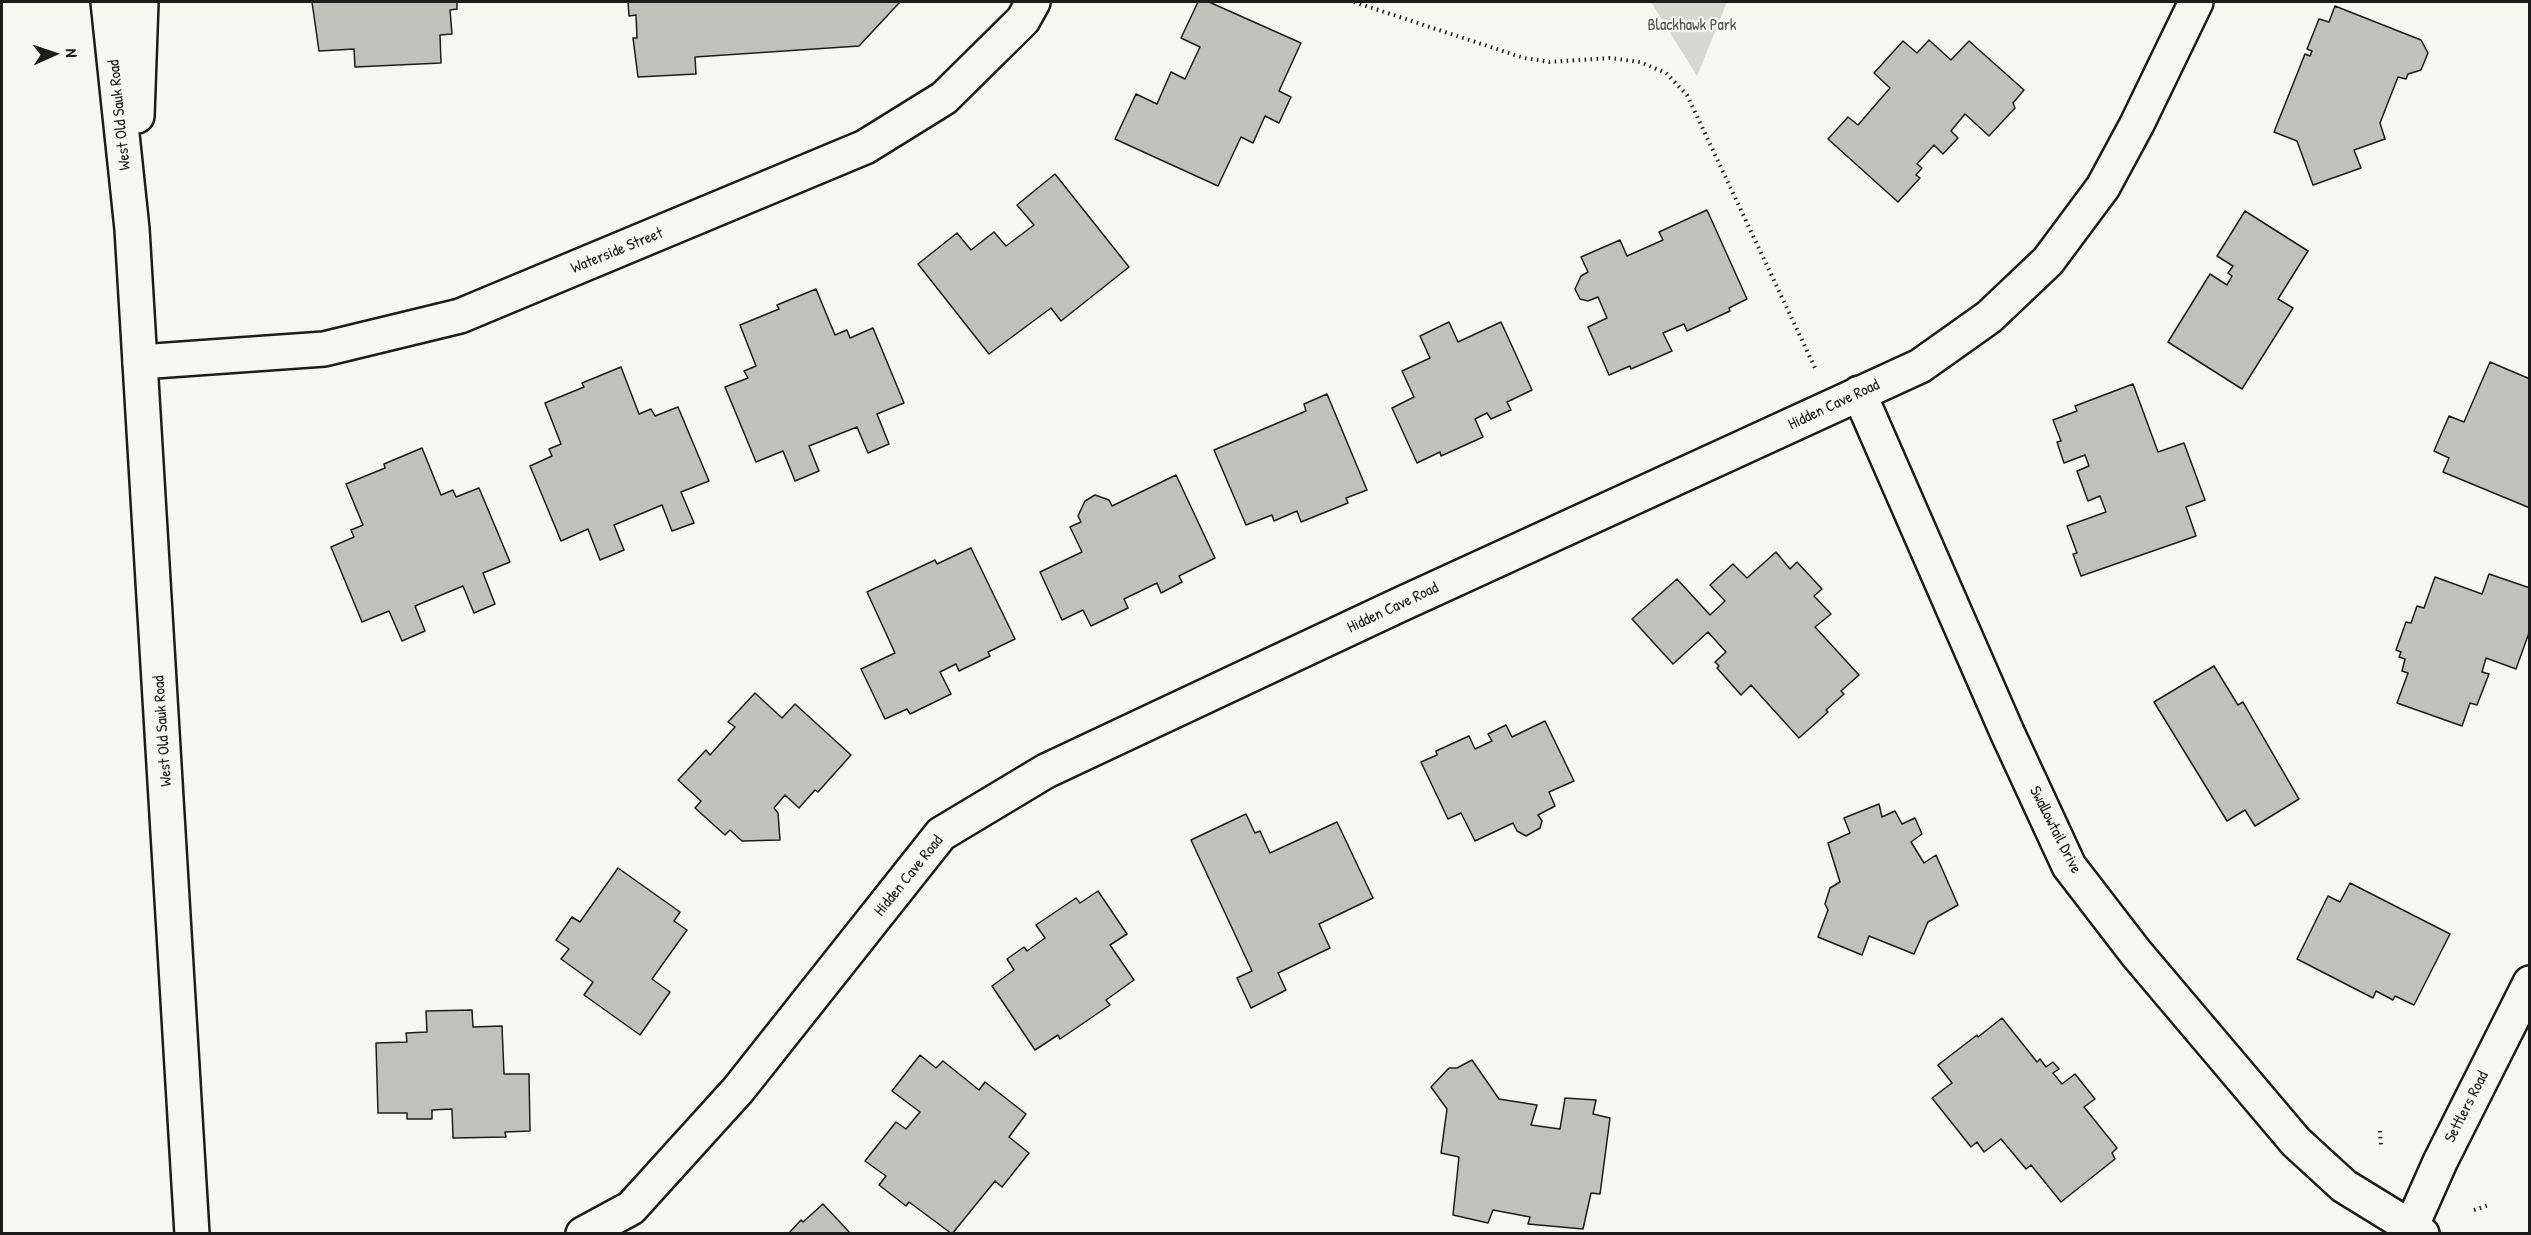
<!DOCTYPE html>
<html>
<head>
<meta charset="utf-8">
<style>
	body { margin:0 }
	#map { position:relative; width:2531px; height:1235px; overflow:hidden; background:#f6f6f2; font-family:"Patrick Hand",sans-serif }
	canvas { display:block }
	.frame { position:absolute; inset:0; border:3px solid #1c1c1c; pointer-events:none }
	.north { position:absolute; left:24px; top:24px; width:60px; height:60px; -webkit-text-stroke:4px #f6f6f2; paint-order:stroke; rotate:87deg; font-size:16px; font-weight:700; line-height:24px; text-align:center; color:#1c1c1c }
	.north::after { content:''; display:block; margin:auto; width:21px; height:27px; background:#1c1c1c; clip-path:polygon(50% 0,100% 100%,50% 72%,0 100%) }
</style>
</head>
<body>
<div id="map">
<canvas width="2531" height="1235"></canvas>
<div class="frame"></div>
<div class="north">N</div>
</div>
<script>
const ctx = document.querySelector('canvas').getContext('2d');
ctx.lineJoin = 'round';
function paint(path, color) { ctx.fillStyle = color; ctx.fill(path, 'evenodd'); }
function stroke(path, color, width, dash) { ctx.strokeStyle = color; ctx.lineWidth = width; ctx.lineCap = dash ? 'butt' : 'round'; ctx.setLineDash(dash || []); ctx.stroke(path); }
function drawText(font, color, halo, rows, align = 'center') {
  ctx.font = font + ' "Patrick Hand",sans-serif'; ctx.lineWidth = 4.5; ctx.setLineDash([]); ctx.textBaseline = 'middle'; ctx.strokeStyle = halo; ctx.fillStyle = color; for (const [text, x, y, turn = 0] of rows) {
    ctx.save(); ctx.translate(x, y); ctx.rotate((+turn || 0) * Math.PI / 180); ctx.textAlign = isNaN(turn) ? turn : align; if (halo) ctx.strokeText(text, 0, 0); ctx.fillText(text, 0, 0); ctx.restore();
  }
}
paint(new Path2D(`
	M1651,2H1727L1697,76Z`), '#d6d6d2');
const building = new Path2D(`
	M312,2H457V9L450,10L452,34L440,35L441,63L355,67L354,49L319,51Z
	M628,2H900L859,46L695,57L696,74L638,77L633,38H637L636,15L629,16Z
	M1198,2H1209L1301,43L1279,91L1291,97L1279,123L1265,116L1253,143L1241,137L1218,186L1115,139L1136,94L1157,104L1171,72L1185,79L1200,47L1181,38Z
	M2335,6L2421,40L2428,53L2421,70L2408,74L2406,79L2398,77L2380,123L2385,139L2354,150L2361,168L2313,185L2297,141L2274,132L2305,54L2310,56L2312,51L2307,49L2319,19L2329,22Z
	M1929,40L1951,60L1969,41L2024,90L2013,103L2015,108L1989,136L1965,114L1951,131L1958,138L1943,154L1934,145L1917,164L1922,168L1916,175L1920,178L1898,202L1828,139L1848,117L1858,125L1890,88L1874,73L1903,41L1917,53Z
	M1055,174L1129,267L1061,321L1051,308L989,354L918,264L957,233L971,250L994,232L1006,246L1034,225L1017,205Z
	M1707,210L1747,299L1729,308L1730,311L1687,331L1684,324L1663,333L1672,351L1631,369L1630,366L1609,375L1588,327L1607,318L1598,297L1588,301L1580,299L1575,289L1581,276L1588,272L1581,257L1620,240L1627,256L1663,240L1659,232Z
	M2245,211L2308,251L2278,299L2293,308L2242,389L2168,342L2210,274L2227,285L2232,276L2228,273L2233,266L2217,256Z
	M816,289L835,335L847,330L850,338L873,328L904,403L877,414L889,444L868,453L857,427L809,446L819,471L795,481L783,451L756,462L725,387L748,378L744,371L756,366L740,325L779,309L777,305Z
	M1449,322L1458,342L1501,322L1532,390L1507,402L1511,410L1491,419L1487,413L1475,419L1483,437L1441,456L1440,452L1417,463L1392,408L1414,397L1402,371L1430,358L1420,336Z
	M2490,362L2530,379V508L2443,472L2449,458L2434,451L2449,416L2464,422Z
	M621,367L639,414L651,409L655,416L678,407L709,481L681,492L694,523L672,531L662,505L614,525L624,550L600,560L588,529L561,541L530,466L552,456L549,449L561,444L545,403L584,387L582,383Z
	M2133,384L2158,452L2184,443L2205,500L2186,507L2196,536L2081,576L2073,554L2077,553L2067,526L2106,512L2100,496L2088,501L2077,471L2089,466L2085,455L2064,463L2057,442L2061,441L2053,420L2077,411L2075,406Z
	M1327,394L1367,490L1346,498L1348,503L1301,522L1297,511L1274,521L1272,515L1246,525L1214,450L1306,411L1304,404Z
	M422,448L441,495L453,490L456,497L479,488L510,562L483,573L495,604L474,613L463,586L415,606L425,631L402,641L389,611L362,622L331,547L354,537L351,530L363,525L346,484L385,468L384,464Z
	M1176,475L1215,558L1179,576L1182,582L1161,593L1157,583L1124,599L1128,608L1091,626L1083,610L1062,620L1040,572L1082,552L1070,527L1081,522L1078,516L1085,501L1095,495L1109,500L1112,506Z
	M971,548L1015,639L988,652L990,656L959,671L956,664L940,672L951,694L910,714L907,709L885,719L861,669L895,653L867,592L935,560L937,564Z
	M1776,552L1790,569L1797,562L1822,589L1814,596L1831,614L1815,627L1859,675L1841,691L1844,694L1826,710L1828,712L1799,738L1751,685L1741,695L1717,668L1719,666L1715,662L1726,652L1708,632L1673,664L1632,619L1677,579L1710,615L1725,601L1710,585L1733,564L1747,578Z
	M2489,574L2530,588V630L2516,669L2486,658L2482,672L2489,674L2477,705L2470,703L2462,726L2397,703L2408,673L2402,671L2405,659L2399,657L2401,652L2396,650L2406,622L2411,623L2417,606L2424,608L2435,577L2482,594Z
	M2214,666L2238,705L2243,702L2299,799L2255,826L2245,810L2227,821L2154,702Z
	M755,693L782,718L795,704L851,755L818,792L815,790L799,808L785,795L774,808L778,813L780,840L742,841L730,830L725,835L695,808L701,801L678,780L706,750L710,755L735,727L728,722Z
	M1545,721L1574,781L1549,792L1555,806L1538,815L1542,821L1540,828L1526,836L1517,831L1513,823L1475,841L1461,813L1448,819L1421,762L1437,755L1436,751L1469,736L1475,749L1492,741L1488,734L1506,725L1512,737Z
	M1879,804L1882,817L1895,811L1902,824L1915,818L1922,834L1911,842L1924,863L1936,855L1958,905L1928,922L1914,954L1869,936L1862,955L1818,937L1828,910L1825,904L1830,888L1840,882L1828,843L1850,833L1844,818Z
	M1246,814L1255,833L1260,831L1270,853L1337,822L1373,898L1319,924L1330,948L1278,973L1286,990L1251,1008L1237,978L1252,971L1191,840Z
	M618,868L680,912L674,921L687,930L652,979L670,992L640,1035L584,995L593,982L561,959L569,949L556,940L572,917L580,922Z
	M2350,883L2450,934L2414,1005L2395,996L2393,1000L2376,991L2373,998L2297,959L2328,896L2340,902Z
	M1098,891L1127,934L1110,945L1134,980L1106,1000L1110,1005L1060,1039L1058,1035L1035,1050L992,986L1014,970L1007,959L1024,947L1027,951L1045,938L1036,925L1076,898L1080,903Z
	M472,1010L473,1027L502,1026L504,1074H529L530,1131L505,1132L506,1137L453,1138L452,1109L432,1110V1119H407V1113H378L376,1043L407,1042L406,1033L427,1032L426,1011Z
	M2002,1018L2037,1062L2040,1059L2046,1067L2053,1062L2059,1069L2053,1073L2062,1084L2075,1074L2095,1099L2084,1107L2117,1148L2112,1153L2115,1159L2061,1202L2031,1165L2026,1169L2001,1139L1984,1152L1977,1142L1971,1147L1932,1098L1952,1083L1938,1065L1977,1035L1978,1037Z
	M920,1055L936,1068L943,1061L979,1090L985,1082L1026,1114L1009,1137L1029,1153L1002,1187L995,1181L952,1234L909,1202L906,1206L879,1185L886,1176L865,1161L896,1122L906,1129L920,1112L892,1091Z
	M1472,1060L1499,1099L1537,1105L1531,1125L1560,1129L1565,1098L1596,1100L1593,1114L1610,1118L1600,1194L1591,1193L1583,1229L1528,1224L1530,1217L1493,1210L1488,1223L1453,1215L1459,1157L1441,1153L1447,1109L1431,1087L1449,1068H1457Z
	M823,1204L851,1234H788L801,1220L803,1222Z`);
paint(building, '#c0c0bd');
stroke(building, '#1c1c1c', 1.5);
const street = new Path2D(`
	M140,362L324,349L460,316L865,147L944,98L1023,20L1033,2
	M1859,393L2007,732L2069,866L2136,953L2296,1142L2344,1186L2422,1234
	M583,1234L631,1208L738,1090L941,834L1046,771L1397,606L1920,366L1989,317L2048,261L2103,187L2137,124L2196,2
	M2408,1234L2440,1162L2530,983`);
const secondary = new Path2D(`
	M108,2L132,229L192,1234
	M137,116L141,2`);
stroke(street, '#1c1c1c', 38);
stroke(secondary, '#1c1c1c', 38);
stroke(new Path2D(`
	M1354,2L1524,58L1549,62L1610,58L1640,62L1666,73L1687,95L1816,370
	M2380,1131L2381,1147
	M2474,1210L2489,1205`), '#1c1c1c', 4, [1.5, 4.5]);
stroke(street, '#f6f6f2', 33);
stroke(secondary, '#f6f6f2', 33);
drawText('16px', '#545453', '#f6f6f2', [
	["Blackhawk Park",1692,26]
]);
drawText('16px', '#1c1c1c', '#f6f6f2', [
	["West Old Sauk Road",120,115,-96],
	["Waterside Street",617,251,-22],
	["Hidden Cave Road",1834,405,-25],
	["Hidden Cave Road",1393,608,-25],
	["West Old Sauk Road",163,731,-94],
	["Swallowtail Drive",2055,830,63],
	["Hidden Cave Road",909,876,-51],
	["Settlers Road",2467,1107,-63]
]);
</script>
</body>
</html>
